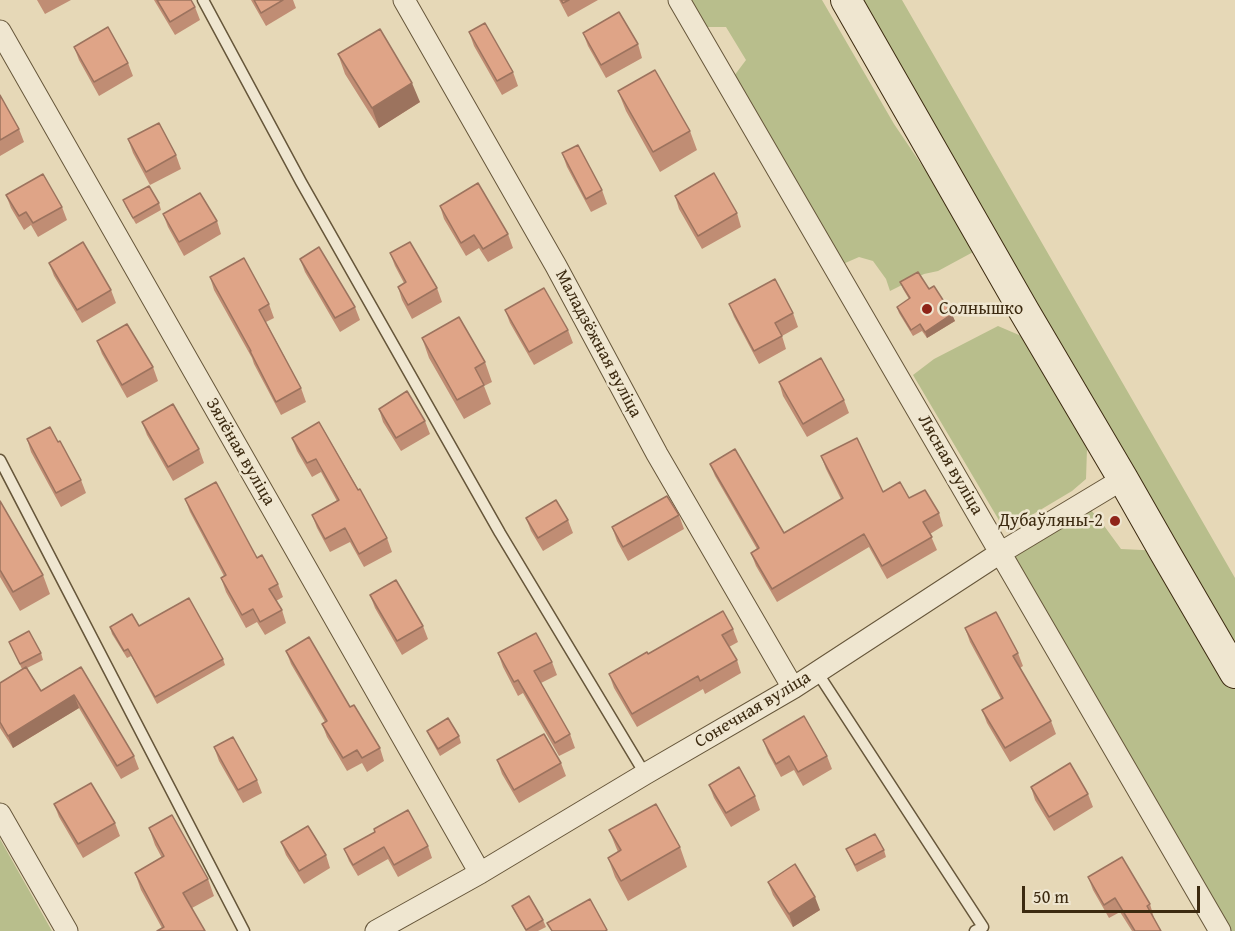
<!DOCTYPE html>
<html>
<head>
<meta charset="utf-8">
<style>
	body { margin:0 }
	#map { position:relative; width:1235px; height:931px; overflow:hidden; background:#e6d8b7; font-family:"Gentium Book Plus",serif }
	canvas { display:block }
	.scale { position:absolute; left:1022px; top:886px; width:178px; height:27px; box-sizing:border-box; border:3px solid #3c2a10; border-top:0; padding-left:8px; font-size:18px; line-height:21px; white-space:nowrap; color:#3c2a10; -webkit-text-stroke:4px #efe6d0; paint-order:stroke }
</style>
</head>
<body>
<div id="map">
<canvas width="1235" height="931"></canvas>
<div class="scale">50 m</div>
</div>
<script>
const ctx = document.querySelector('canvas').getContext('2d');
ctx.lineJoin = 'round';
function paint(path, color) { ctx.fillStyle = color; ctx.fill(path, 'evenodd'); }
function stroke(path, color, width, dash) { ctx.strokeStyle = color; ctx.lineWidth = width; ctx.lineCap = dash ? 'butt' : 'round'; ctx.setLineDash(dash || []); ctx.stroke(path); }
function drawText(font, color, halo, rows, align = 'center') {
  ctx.font = font + ' "Gentium Book Plus",serif'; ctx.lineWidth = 5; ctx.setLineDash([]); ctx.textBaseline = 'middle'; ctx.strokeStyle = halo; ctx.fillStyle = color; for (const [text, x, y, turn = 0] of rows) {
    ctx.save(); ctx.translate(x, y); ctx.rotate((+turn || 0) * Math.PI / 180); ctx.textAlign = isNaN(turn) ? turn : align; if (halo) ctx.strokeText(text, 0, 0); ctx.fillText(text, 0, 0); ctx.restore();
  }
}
paint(new Path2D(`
	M689,0H822L894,124L963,226L975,251L938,271L924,274L890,291L886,279L873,261L859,257L843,264L734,76L746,60L726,27H704Z
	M846,0H902L1235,578V931H1220L1000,553L1084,502L1102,523L1121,549L1163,551Z
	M998,326L1026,338L1087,449L1086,479L1072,491L1015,525L1000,522L913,375L934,359Z
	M0,839L52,931H0Z`), '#b8be8c');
const service = new Path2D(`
	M203,0L301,182L500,533L645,774
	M0,460L244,931
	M817,672L983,927L975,931`);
const minor = new Path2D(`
	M404,0L556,266L657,454L793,688
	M679,0L1220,931
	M0,31L480,873
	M0,814L67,931
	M376,931L480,873L645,774L793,688L1000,553L1123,479`);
const secondary = new Path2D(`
	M846,0L1024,311L1123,479L1164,551L1235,673`);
stroke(service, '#66563a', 13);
stroke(minor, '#66563a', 23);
stroke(secondary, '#3c2a10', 32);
stroke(service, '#efe6d0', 10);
stroke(minor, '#efe6d0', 21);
stroke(secondary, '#efe6d0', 30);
paint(new Path2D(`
	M37,0H71L45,14Z
	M154,0H191L195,7L200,20L175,35Z
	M251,0H293L296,8L266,26Z
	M559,0H598L568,17Z
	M469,32L513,72L518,86L502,95L474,46Z
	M583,33L638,44L642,58L606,78L588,46Z
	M74,47L128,63L133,76L99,96L79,60Z
	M338,54L420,102L379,128L345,74Z
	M618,91L690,131L697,150L660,172L626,111Z
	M0,95L19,129L24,142L0,156Z
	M128,139L176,155L181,169L150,185L133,153Z
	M562,153L602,190L607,204L591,212L567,167Z
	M6,195L62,207L67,220L38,237L31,225L24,230L11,208Z
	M675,196L737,213L741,227L702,249L679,209Z
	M123,200L159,203L161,210L136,224L126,207Z
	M440,206L508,234L513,248L488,262L479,248L466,256L444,219Z
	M163,214L217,221L221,234L184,256L168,227Z
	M390,253L437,288L442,302L412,319L402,300L398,287L404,283L395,266Z
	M300,259L355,307L360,320L340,332L305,272Z
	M49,263L111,290L116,303L82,323L54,276Z
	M210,277L269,304L274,318L266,322L301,388L306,402L281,415L254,364L252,358L214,290Z
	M900,282L929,289L955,321L927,338L922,331L913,336L899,313L897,307L909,299L903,289Z
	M729,304L793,313L798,327L782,336L786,349L759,364L734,317Z
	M505,310L568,330L573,343L534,365L510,323Z
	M422,338L485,362L492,382L484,386L491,404L464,419L429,358Z
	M97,341L153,367L158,381L127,398L102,354Z
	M779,382L844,400L849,413L807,437L783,396Z
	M379,409L425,421L430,434L401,451L383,422Z
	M142,422L199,449L204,463L173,481L147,435Z
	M319,422L387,538L392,552L364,567L350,542L330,552L317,528L312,515L337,501L321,472L312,477L297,451L292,438Z
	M27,439L58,442L81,480L86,493L61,507L31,452Z
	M821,456L883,492L909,498L939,513L943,526L930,534L937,550L887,579L869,547L777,602L756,566L751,553L757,549L715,476L710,464L784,533L841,499L826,469Z
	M185,499L257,558L278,584L283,597L276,601L282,610L286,623L265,635L257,622L246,628L226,592L221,578L224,576L190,512Z
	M0,501L43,575L50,594L20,611L0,577Z
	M679,515L684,529L628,561L617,541L612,527Z
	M526,518L568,520L573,533L543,551L531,531Z
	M370,595L423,626L428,639L402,655L375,608Z
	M139,626L223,659L225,665L157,704L131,656L127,658L112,634L110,627Z
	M965,628L1018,653L1023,666L1020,668L1051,721L1056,734L1010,762L987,723L982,710L1001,699L970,642Z
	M733,629L738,642L729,647L737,660L741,673L705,694L703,689L637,727L614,688L609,674L648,654Z
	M9,642L41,653L43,660L27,668L41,691L81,667L134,756L139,769L121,779L79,708L13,748L0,728V683L22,669Z
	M286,651L350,707L380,748L384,761L367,772L362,763L347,771L327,737L322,724L325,722L291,664Z
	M498,653L552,662L557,675L541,683L570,734L575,748L559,756L523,693L518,696L503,667Z
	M427,731L459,736L461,743L440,756L430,738Z
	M763,740L827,756L832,769L803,786L794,770L781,777L768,753Z
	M214,747L257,780L262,793L243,803L219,761Z
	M497,760L561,763L566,776L519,803L502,774Z
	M709,785L755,796L760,810L731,827L714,798Z
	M1031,787L1088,794L1093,807L1054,831L1035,800Z
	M54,804L115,823L120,836L83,858L59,817Z
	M149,828L208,879L214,896L192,908L162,928L141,890L135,873L162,858L155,845Z
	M609,830L680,847L687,867L628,901L615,877L608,858L618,852Z
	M281,842L326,855L330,868L304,884L286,855Z
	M428,846L432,858L398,877L388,859L358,876L349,861L344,849Z
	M846,849L884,850L886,857L857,872Z
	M1088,877L1150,904L1154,918L1161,931H1132L1120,912L1109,918L1093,890Z
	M768,882L820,910L793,927L773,895Z
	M512,906L543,920L546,927L538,931H526L515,912Z`), '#c08d74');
paint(new Path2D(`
	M412,83L420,102L379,128L372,108Z
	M952,314L955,321L927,338L925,332Z
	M74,695L79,708L13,748L8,736Z
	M815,897L820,910L793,927L789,914Z`), '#9c735e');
const building = new Path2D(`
	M157,0H191L195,7L170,22Z
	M254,0H283L261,13Z
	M561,0H569L563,3Z
	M619,12L638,44L601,65L583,33Z
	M485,23L513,72L497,81L469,32Z
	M108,27L128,63L94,82L74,47Z
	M380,29L412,83L372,108L338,54Z
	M655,70L690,131L653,152L618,91Z
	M0,95L19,129L0,140Z
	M159,123L176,155L146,172L128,139Z
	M578,145L602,190L586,199L562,153Z
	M714,173L737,213L698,236L675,196Z
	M43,174L62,207L33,223L26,212L19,216L6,195Z
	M478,183L508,234L483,249L474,235L461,243L440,206Z
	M149,186L159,203L133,218L123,200Z
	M200,193L217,221L179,242L163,214Z
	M83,242L111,290L77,310L49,263Z
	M410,242L437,288L408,305L398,287L406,282L390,253Z
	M319,247L355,307L335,318L300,259Z
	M244,258L269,304L259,310L301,388L276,402L250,351H251L210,277Z
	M918,272L929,289L934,286L952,314L925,332L920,324L911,330L897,307L910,298L900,282Z
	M775,279L793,313L775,323L782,336L754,351L729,304Z
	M544,288L568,330L529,352L505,310Z
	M459,317L485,362L475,368L484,385L457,400L422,338Z
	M127,324L153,367L122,385L97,341Z
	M821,358L844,400L803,424L779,382Z
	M407,391L425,421L396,438L379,409Z
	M173,404L199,449L168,467L142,422Z
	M319,422L358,490L360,489L387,538L359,554L345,528L325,539L312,515L339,500L316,459L307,463L292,438Z
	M50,427L58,442L60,441L81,480L56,493L27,439Z
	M857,438L883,492L900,482L909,498L925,490L939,513L923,522L932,537L882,566L864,534L772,589L751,553L759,548L710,464L735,449L784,533L843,498L821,456Z
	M216,482L257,558L262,555L278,584L269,589L282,610L260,622L253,609L242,615L221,578L226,575L185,499Z
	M667,496L679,515L623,547L612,527Z
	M556,500L568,520L538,538L526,518Z
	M0,501L43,575L13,592L0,570Z
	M396,580L423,626L397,641L370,595Z
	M189,598L223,659L155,697L128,649L124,651L110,627L132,614L139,626Z
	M723,611L733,629L722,635L737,660L700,681L698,676L632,714L609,674L647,652L648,654Z
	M996,612L1018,653L1013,656L1051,721L1005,748L982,710L1003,698L965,628Z
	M29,631L41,653L20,664L9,642Z
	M536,633L552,662L534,671L570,734L555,743L518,680L514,682L498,653Z
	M309,637L350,707L354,705L380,748L362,758L357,750L343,758L322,724L327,721L286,651Z
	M26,667L41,691L81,667L134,756L117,766L74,695L8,736L0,722V683Z
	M804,716L827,756L798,772L789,756L776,764L763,740Z
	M448,718L459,736L438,749L427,731Z
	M544,734L561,763L514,790L497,760Z
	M233,737L257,780L238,790L214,747Z
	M1070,763L1088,794L1049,817L1031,787Z
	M739,767L755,796L726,813L709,785Z
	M91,783L115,823L78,844L54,804Z
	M656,804L680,847L621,881L608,858L621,850L609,830Z
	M408,810L428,846L394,865L384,847L353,865L344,849L375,832L374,829Z
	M172,815L208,879L183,893L205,931H157L164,927L135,873L164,856L149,828Z
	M308,826L326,855L299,871L281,842Z
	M875,834L884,850L855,865L846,849Z
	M1122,857L1150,904L1147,906L1161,931H1135L1115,898L1104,905L1088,877Z
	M795,864L815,897L789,914L768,882Z
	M529,896L543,920L526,930L512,906Z
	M590,899L607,930L605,931H552L547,923Z`);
paint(building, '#dfa487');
stroke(building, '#9c735e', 1.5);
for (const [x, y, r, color] of [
	[927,309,6,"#8f2418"],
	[1115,521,6,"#8f2418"]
]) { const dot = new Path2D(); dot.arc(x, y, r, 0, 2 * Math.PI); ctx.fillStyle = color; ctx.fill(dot); stroke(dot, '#efe6d0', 2); }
drawText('18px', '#3c2a10', '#efe6d0', [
	["Солнышко",939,309],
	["Дубаўляны-2",1103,521,"right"]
], 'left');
drawText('18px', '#3c2a10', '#efe6d0', [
	["Маладзёжная вуліца",598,344,62],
	["Зялёная вуліца",240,452,60],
	["Лясная вуліца",950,465,60],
	["Сонечная вуліца",753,710,-31]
]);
</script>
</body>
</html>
